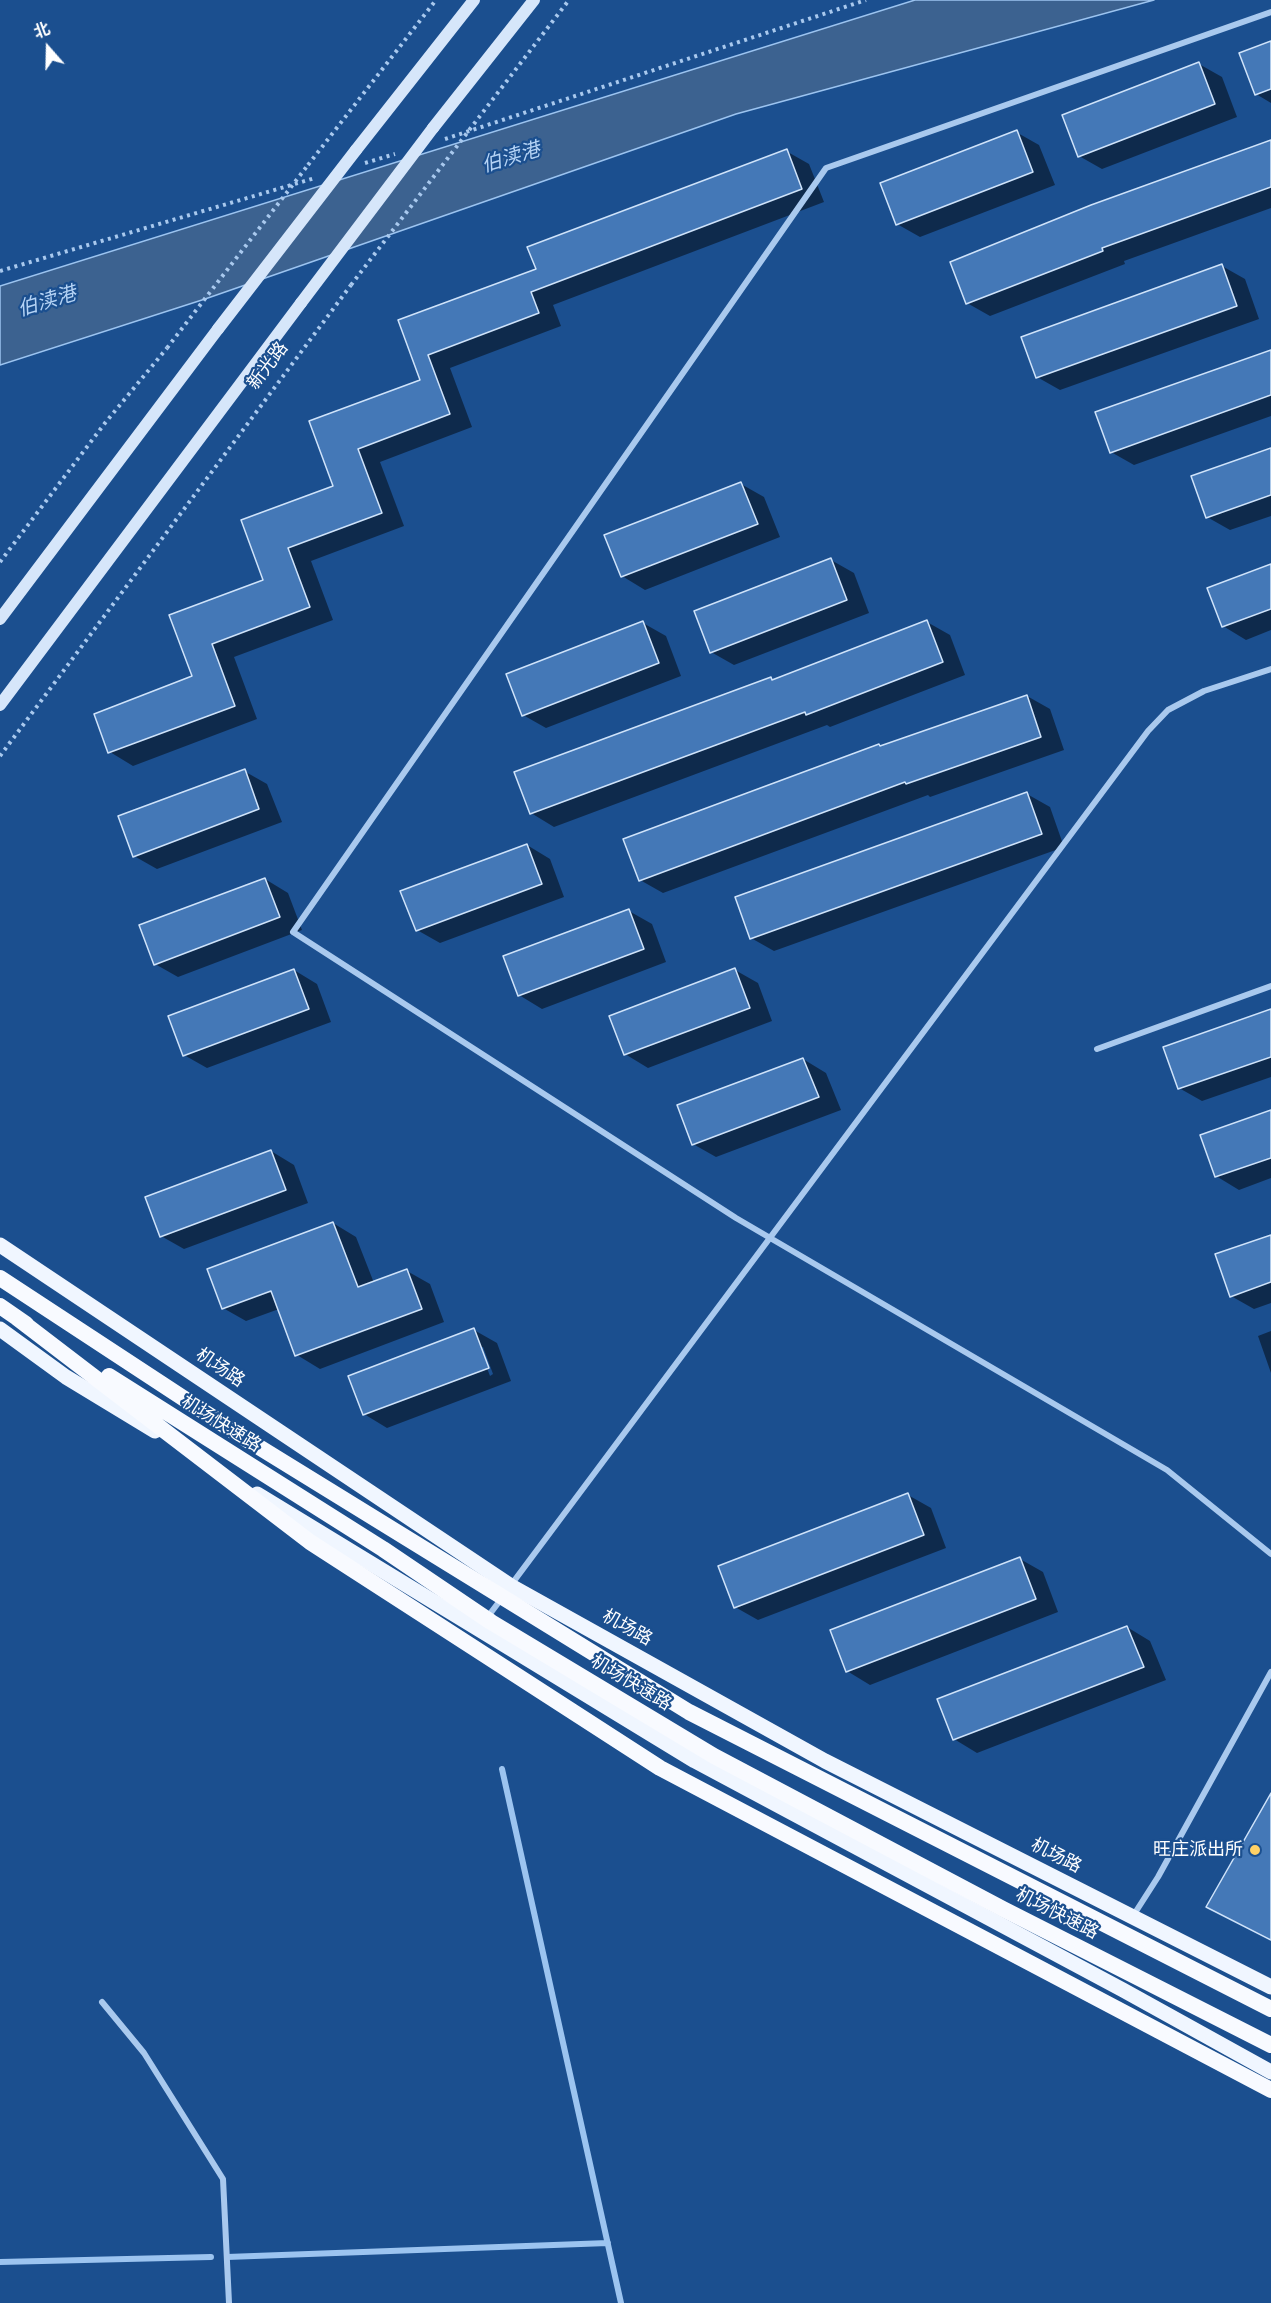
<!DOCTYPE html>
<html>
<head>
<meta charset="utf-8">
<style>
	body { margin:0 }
	#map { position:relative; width:1271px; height:2303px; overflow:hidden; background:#1b4f8f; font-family:"Fira Sans","Noto Sans SC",sans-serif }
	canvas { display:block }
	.north { position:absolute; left:18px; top:18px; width:60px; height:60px; -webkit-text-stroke:4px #1b4f8f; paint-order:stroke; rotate:340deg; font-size:16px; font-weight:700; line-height:24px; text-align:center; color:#fff }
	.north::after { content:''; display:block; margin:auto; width:21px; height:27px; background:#fff; clip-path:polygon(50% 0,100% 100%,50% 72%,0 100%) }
</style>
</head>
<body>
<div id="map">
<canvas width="1271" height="2303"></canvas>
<div class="north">北</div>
</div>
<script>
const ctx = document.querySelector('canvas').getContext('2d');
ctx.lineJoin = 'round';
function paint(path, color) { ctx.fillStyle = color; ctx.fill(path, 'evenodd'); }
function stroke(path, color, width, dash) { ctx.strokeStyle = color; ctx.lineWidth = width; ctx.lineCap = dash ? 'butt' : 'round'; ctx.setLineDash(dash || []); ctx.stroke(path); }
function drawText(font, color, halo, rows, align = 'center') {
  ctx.font = font + ' "Fira Sans","Noto Sans SC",sans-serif'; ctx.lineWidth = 4.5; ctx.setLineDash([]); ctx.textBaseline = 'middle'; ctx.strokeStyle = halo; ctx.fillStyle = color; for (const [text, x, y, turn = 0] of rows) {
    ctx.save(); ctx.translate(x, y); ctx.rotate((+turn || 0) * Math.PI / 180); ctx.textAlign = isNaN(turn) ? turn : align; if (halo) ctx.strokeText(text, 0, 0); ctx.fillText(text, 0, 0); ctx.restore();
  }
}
const water = new Path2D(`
	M915,0H1154L736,114L205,299L0,365V286Z`);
paint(water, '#3c6290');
stroke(water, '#9cc4f0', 1.5);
paint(new Path2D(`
	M1271,42V103L1256,94Z
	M1199,64L1222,77L1237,117L1102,169L1079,156Z
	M1016,132L1039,145L1055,185L920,237L897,224Z
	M1271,142V208L1124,261L1125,264L990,316L967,303Z
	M786,151L809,164L824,202L553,305L561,326L450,368L472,427L380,462L404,526L311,561L333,620L234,657L257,719L133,766L110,752L95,715L194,677L171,616L265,581L243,521L335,487L311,422L422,381L400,321L537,270Z
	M1222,266L1245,279L1259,319L1060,390L1037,377Z
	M1271,352V416L1134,465L1111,452Z
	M1271,450V516L1230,530L1207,517Z
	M741,484L764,497L780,537L645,590L622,576Z
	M831,560L854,573L869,613L734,665L711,652Z
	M1271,565V630L1246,640L1223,626Z
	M927,622L950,635L965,675L830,727L827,725L554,827L531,813L770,679L774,681Z
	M643,623L666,636L681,676L546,728L523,715Z
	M1027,696L1050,709L1064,750L930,797L928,795L663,893L640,880L882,747Z
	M244,771L267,784L282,822L157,869L134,856Z
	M1027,794L1050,807L1064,847L774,951L751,938Z
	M527,845L550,859L564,897L440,943L417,930Z
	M265,879L288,893L302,930L178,977L155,964Z
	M629,911L652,924L666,962L542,1009L519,995Z
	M294,970L317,984L331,1022L207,1068L184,1055Z
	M735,970L758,983L772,1021L648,1068L625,1054Z
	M1271,1011V1077L1202,1101L1179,1088Z
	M803,1059L826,1073L841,1110L716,1157L693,1144Z
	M1271,1112V1178L1239,1190L1216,1176Z
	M271,1151L294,1165L308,1203L184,1249L161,1236Z
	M333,1223L356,1237L374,1283L407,1271L430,1284L444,1322L320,1369L297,1355L279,1309L246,1321L223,1308Z
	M1271,1236V1303L1254,1309L1231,1296Z
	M474,1330L497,1343L511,1381L387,1428L364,1414ZM479,1347H483L493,1374L490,1376Z
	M1271,1331V1373L1258,1336Z
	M908,1495L931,1508L946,1548L758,1620L735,1607Z
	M1020,1559L1043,1572L1058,1612L870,1685L847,1671Z
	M1127,1627L1150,1641L1166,1680L977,1753L954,1739Z`), '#0007');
stroke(new Path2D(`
	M502,1769L621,2303
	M227,2257L608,2243
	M0,2262L211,2257`), '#9cc4f0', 6);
const building = new Path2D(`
	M1271,41V89L1255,95L1239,53Z
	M1199,62L1215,104L1078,157L1062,115Z
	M1017,130L1033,172L896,225L880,183Z
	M1271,140V187L1102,248L1103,251L966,304L950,262L1091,205Z
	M787,149L802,189L531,292L539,313L428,355L450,414L358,449L382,513L288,548L310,607L212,644L235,706L108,753L94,714L192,676L169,615L263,580L241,520L333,486L309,421L420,380L398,320L536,269L527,247Z
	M1222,264L1237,306L1036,378L1021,337Z
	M1271,350V395L1110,453L1095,412Z
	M1271,448V495L1206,518L1191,476Z
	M741,482L758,524L621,577L604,535Z
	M831,558L847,600L710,653L694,611Z
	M1271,564V609L1222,627L1207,588Z
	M927,620L943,662L806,715L805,712L530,814L514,772L771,677L772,680Z
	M643,621L659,663L522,716L506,674Z
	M1027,695L1041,737L906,784L905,782L639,881L623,839L879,744L880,746Z
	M245,769L259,809L133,857L118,816Z
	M1027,792L1042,834L750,939L735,897Z
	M527,844L542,884L416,931L400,891Z
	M265,878L280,917L154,965L139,925Z
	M629,909L644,949L518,996L503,956Z
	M735,968L750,1008L624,1055L609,1016Z
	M294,969L309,1009L183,1056L168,1016Z
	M1271,1009V1057L1178,1089L1163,1047Z
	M803,1058L819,1097L692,1145L677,1105Z
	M1271,1110V1158L1215,1177L1200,1135Z
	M271,1150L286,1190L160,1237L145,1197Z
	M333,1222L358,1287L407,1269L422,1309L295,1356L271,1291L222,1309L207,1269Z
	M1271,1235V1282L1230,1297L1215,1254Z
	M474,1328L489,1368L363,1415L348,1376Z
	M908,1493L924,1535L734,1608L718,1566Z
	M1020,1557L1036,1599L846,1672L830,1630Z
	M1127,1626L1144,1667L953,1740L937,1699Z
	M1271,1793V1940L1206,1907Z`);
paint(building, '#4478b7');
stroke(building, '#cfe3fa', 1.5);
stroke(new Path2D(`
	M483,112L569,0
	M445,139L866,0
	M365,163L395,154
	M308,165L436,0
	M0,271L315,178
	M0,562L105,423L167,348
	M0,756L351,285`), '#a9c9ee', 4, [3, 4.5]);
stroke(new Path2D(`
	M1271,12L826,168L293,932L736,1218L1167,1470L1271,1554
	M1097,1049L1271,986
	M511,1585L1148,731L1168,710L1204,691L1271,669
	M486,1619L502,1598
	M1133,1916L1158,1877L1271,1672
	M102,2002L144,2053L223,2179L229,2303`), '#a9c9ee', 6);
stroke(new Path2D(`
	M433,128L534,0
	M356,150L474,0
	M0,619L218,329
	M0,705L301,303`), '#d6e6fa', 12);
stroke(new Path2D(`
	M0,1245L511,1586L825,1761L1271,1987
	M0,1329L66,1377L155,1431
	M257,1494L695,1761L1123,1990L1271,2072`), '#f0f6ff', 15);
stroke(new Path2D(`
	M351,285L483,112
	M167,348L308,165`), '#a9c9ee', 4, [3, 4.5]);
stroke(new Path2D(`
	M301,303L433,128
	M218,329L356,150`), '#d6e6fa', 12);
stroke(new Path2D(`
	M0,1278L241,1436L689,1712L1271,2009
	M0,1306L26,1324
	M17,1318L310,1542L660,1768L1271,2090
	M109,1376L383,1549L491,1622L714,1756L1003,1909L1271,2045`), '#f8faff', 16);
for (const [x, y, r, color] of [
	[1255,1850,6,"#ffd166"]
]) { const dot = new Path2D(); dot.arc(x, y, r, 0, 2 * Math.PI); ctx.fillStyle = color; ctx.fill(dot); stroke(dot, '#1b4f8f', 2); }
drawText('18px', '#fff', '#1b4f8f', [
	["新光路",268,366,-53],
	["机场路",220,1368,34],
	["机场快速路",221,1424,32],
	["机场路",627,1628,29],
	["机场快速路",631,1683,31],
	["机场路",1056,1856,27],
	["机场快速路",1057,1914,27]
]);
drawText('18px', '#fff', '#1b4f8f', [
	["旺庄派出所",1243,1850]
], 'right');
drawText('italic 20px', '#b5d3f5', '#1b4f8f', [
	["伯渎港",511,158,-17],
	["伯渎港",47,302,-17]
]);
</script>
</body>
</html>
